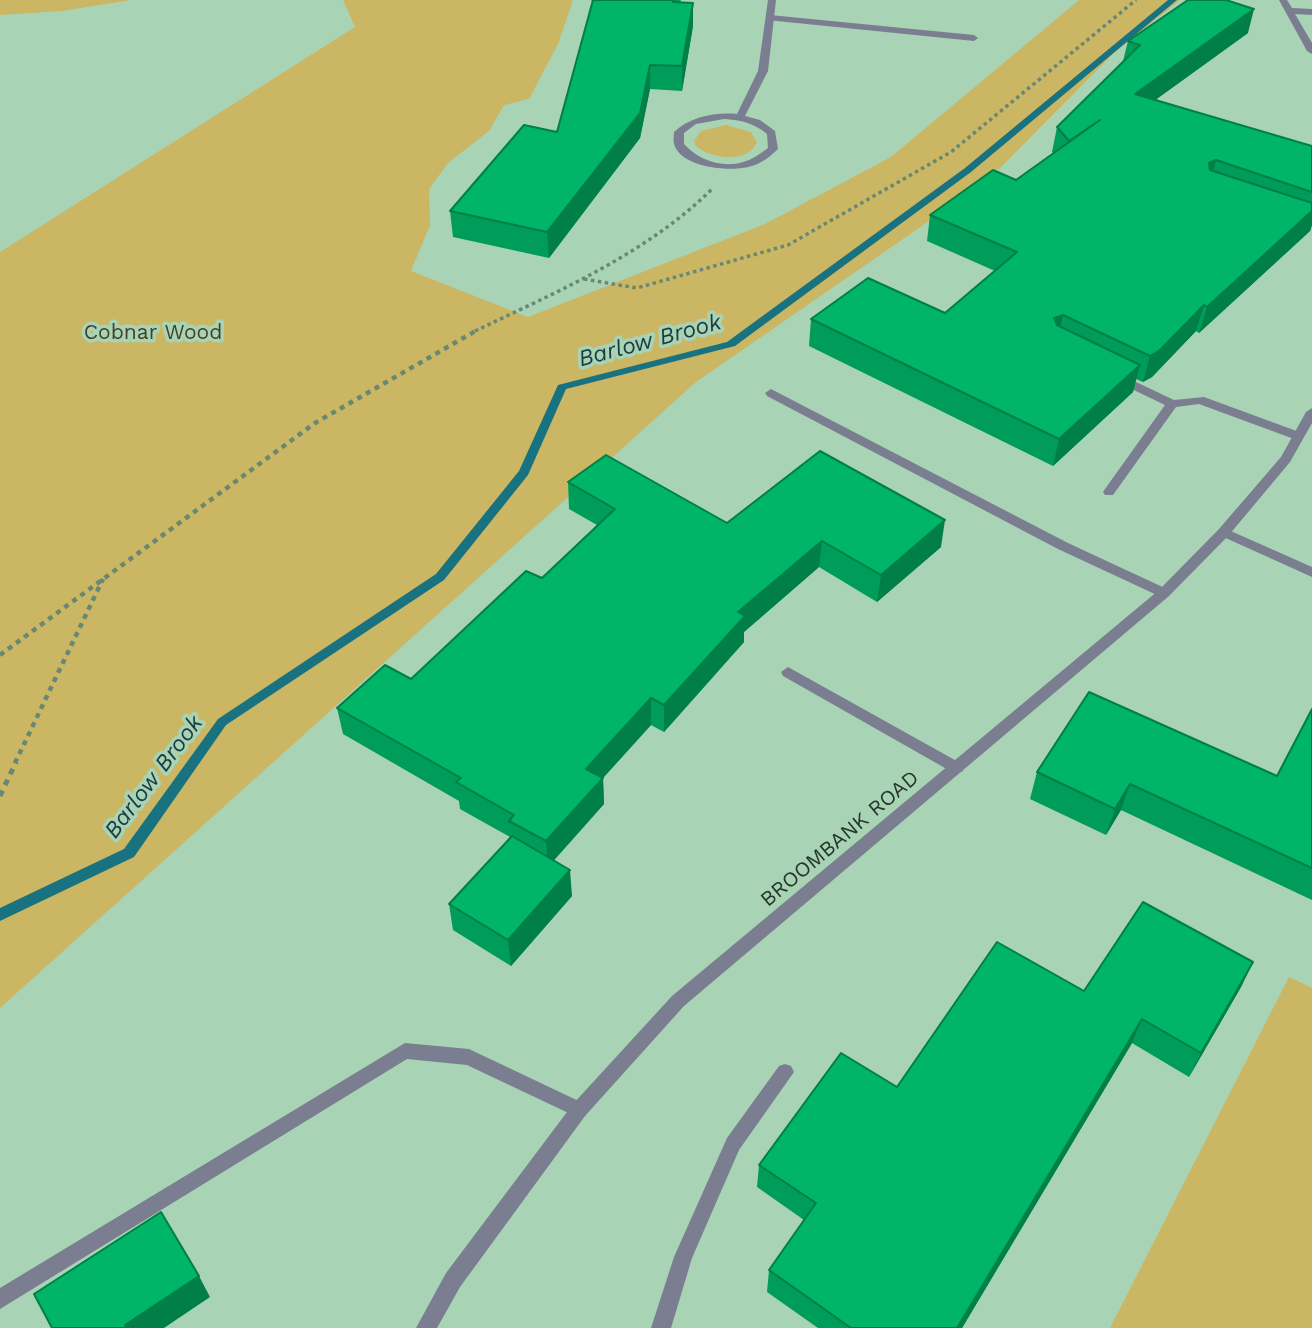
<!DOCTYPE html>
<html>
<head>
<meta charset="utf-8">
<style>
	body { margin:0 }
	canvas { display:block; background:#a8d3b5 }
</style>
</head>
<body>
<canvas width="1312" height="1328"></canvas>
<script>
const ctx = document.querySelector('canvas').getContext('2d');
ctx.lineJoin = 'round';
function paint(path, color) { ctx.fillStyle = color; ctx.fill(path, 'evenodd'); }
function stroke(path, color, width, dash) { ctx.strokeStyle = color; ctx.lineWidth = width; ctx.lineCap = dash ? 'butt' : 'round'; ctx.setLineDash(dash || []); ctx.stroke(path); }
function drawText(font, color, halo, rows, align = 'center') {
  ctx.font = font + ' "Work Sans",sans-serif'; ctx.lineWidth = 7; ctx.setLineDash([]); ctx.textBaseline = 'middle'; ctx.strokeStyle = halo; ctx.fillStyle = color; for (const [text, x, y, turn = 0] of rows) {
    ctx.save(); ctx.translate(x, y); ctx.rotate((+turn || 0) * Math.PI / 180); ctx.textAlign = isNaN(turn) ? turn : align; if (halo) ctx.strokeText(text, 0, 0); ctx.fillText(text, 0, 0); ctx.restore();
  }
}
paint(new Path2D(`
	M0,0H131L62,11L0,15Z
	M343,0H573L558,44L529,99L504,105L489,131L448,163L429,189L430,225L411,271L528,317L765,224L891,157L1079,0H1180L1114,53L987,181L696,382L0,1008V252L355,27Z
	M726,125L751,132L757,142C748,164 711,159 696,146L694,141L701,131Z
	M1289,977L1312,988V1328H1110Z`), '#cbb663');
paint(new Path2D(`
	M1168,0H1177L971,172L735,346L566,389L528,475L444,580L226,725L134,857L0,921V908L124,849L218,719L436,574L519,471L558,385L727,342L965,168Z`), '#18727f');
stroke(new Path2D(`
	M584,279L637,288L788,245L951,152L1136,0
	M475,331C557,292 648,253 713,188`), '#698873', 3.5, [3.5, 3.5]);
stroke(new Path2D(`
	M0,655L315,423L479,329
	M15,763L103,579`), '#698873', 4.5, [5, 5]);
stroke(new Path2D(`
	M0,796L16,762`), '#698873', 5, [6, 6]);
paint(new Path2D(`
	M770,15L974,35L978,38L974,41L767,20V16Z
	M1117,373L1174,400L1204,397L1302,433L1304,436L1302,439H1294L1199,404L1176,407L1113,495H1105L1103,492L1105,489L1165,405L1113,380V374Z
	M771,389L1068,543L1169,590L1171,593L1164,598L1159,596L1058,549L767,396L765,393Z
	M788,667L962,764L964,768L962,772H952L783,676L781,672Z
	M405,1043L469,1049L585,1104L588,1110L585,1116L579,1118L467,1065L407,1059L0,1309V1288Z
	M785,1064L791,1066L794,1072L739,1150L692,1258L671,1328H651L674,1257L727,1138L779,1066Z`), '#7a7e90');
paint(new Path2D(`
	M768,0H776L768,71L745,116L760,120L775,131L778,149C772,155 763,162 755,165C735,173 681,169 674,144C673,140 674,136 674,132C690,117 715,112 737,114L758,71ZM724,119C741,120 754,123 767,134L768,148C762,152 756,157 749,160C726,170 699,161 684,144V133L696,124Z
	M1224,528L1312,567V577L1219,535L1218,532Z`), '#7a7e90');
paint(new Path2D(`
	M1279,0H1287L1292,8L1312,9V15L1295,14L1312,43V54L1307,51Z
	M1312,408V423L1290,462L1229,535L1169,596L684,1006L585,1116L460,1287L437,1328H416L446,1273L573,1104L672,996L1159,590L1219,529L1281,457L1306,412Z`), '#7a7e90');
paint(new Path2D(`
	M591,0H681L680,2L693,26L682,91L650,89L640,138L549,258L453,237L450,211L557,132L593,2Z
	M1248,33L1155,100L1312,146V225L1310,231L1199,333L1196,331L1152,377L1143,382L1136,379L1133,392L1053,466L809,346L811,319L945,313L995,271L927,241L930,215L1016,180L1053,153L1052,152L1057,127L1123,61L1128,41Z
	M568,482L727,523L941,547L877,602L819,567L744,632V642L664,732L651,725L603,778L604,804L554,860L572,896L511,966L453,930L449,904L510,837L460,809L459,801L343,734L337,708L411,679L542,578L597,525L569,509Z
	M1312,709V900L1121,810L1106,835L1030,799L1037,772L1277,776Z
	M1253,962L1241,987L1189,1077L1132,1043L962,1328H818L767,1292L769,1270L804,1220L757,1187L759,1165L1084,991Z`), '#009c59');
paint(new Path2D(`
	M693,3V26L682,91V66Z
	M1254,9L1248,33L1129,119L1135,94Z
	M650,65V89L640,138L549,258L547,232Z
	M1216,160L1209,186V163Z
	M1312,211V225L1310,231L1199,333L1207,307Z
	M1204,305L1196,331L1152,377L1143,382L1150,356Z
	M1063,315L1057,342L1054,318Z
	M1140,365L1133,392L1053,466L1059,439Z
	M945,520L941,547L877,602L881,575Z
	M822,541L819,567L744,632V642L664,732V705L738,612Z
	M651,698V725L603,778L604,804L548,867L546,841L586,769Z
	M1130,784L1121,810L1106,835L1115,809Z
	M570,870L572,896L511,966L508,940Z
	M1253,962L1241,987L1189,1077L1201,1053Z
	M1142,1019L1132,1043L962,1328H957Z
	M199,1276L210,1297L164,1328H127L125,1325Z`), '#007f48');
const building = new Path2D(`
	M593,0H674L673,2L693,3L682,66L650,65L640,113L547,232L450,211L524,125L557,132Z
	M1188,0H1226L1254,9L1135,94L1312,146V192L1216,160L1209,163L1210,170L1312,203V211L1207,307L1204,305L1160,350L1150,356L1063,315L1054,318L1057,325L1140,365L1059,439L811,319L868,278L945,313L1017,252L930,215L993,170L1016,180L1100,120L1069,141L1057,127L1140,45L1128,41Z
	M820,451L945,520L881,575L822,541L738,612L745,616L664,705L651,698L586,769L603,778L546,841L509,821L514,815L456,782L461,778L337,708L385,665L411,679L526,571L542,578L615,509L568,482L606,455L727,523Z
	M1089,692L1277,776L1312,709V868L1130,784L1115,809L1037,772Z
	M512,836L570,870L508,940L449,904Z
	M1143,902L1253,962L1201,1053L1142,1019L957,1328H851L769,1270L816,1203L759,1165L841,1053L897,1087L997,942L1084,991Z
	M161,1212L199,1276L125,1325L127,1328H52L34,1294Z`);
paint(building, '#00b567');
stroke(building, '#007f48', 2);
drawText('21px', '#463f27', '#a8d3b5', [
	["Cobnar Wood",153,333]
]);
drawText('21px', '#25362b', '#a8d3b5', [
	["BROOMBANK ROAD",840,839,-40]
]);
drawText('italic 23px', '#1b3b42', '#a8d3b5', [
	["Barlow Brook",650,341,-15],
	["Barlow Brook",154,777,-53]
]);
</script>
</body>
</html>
